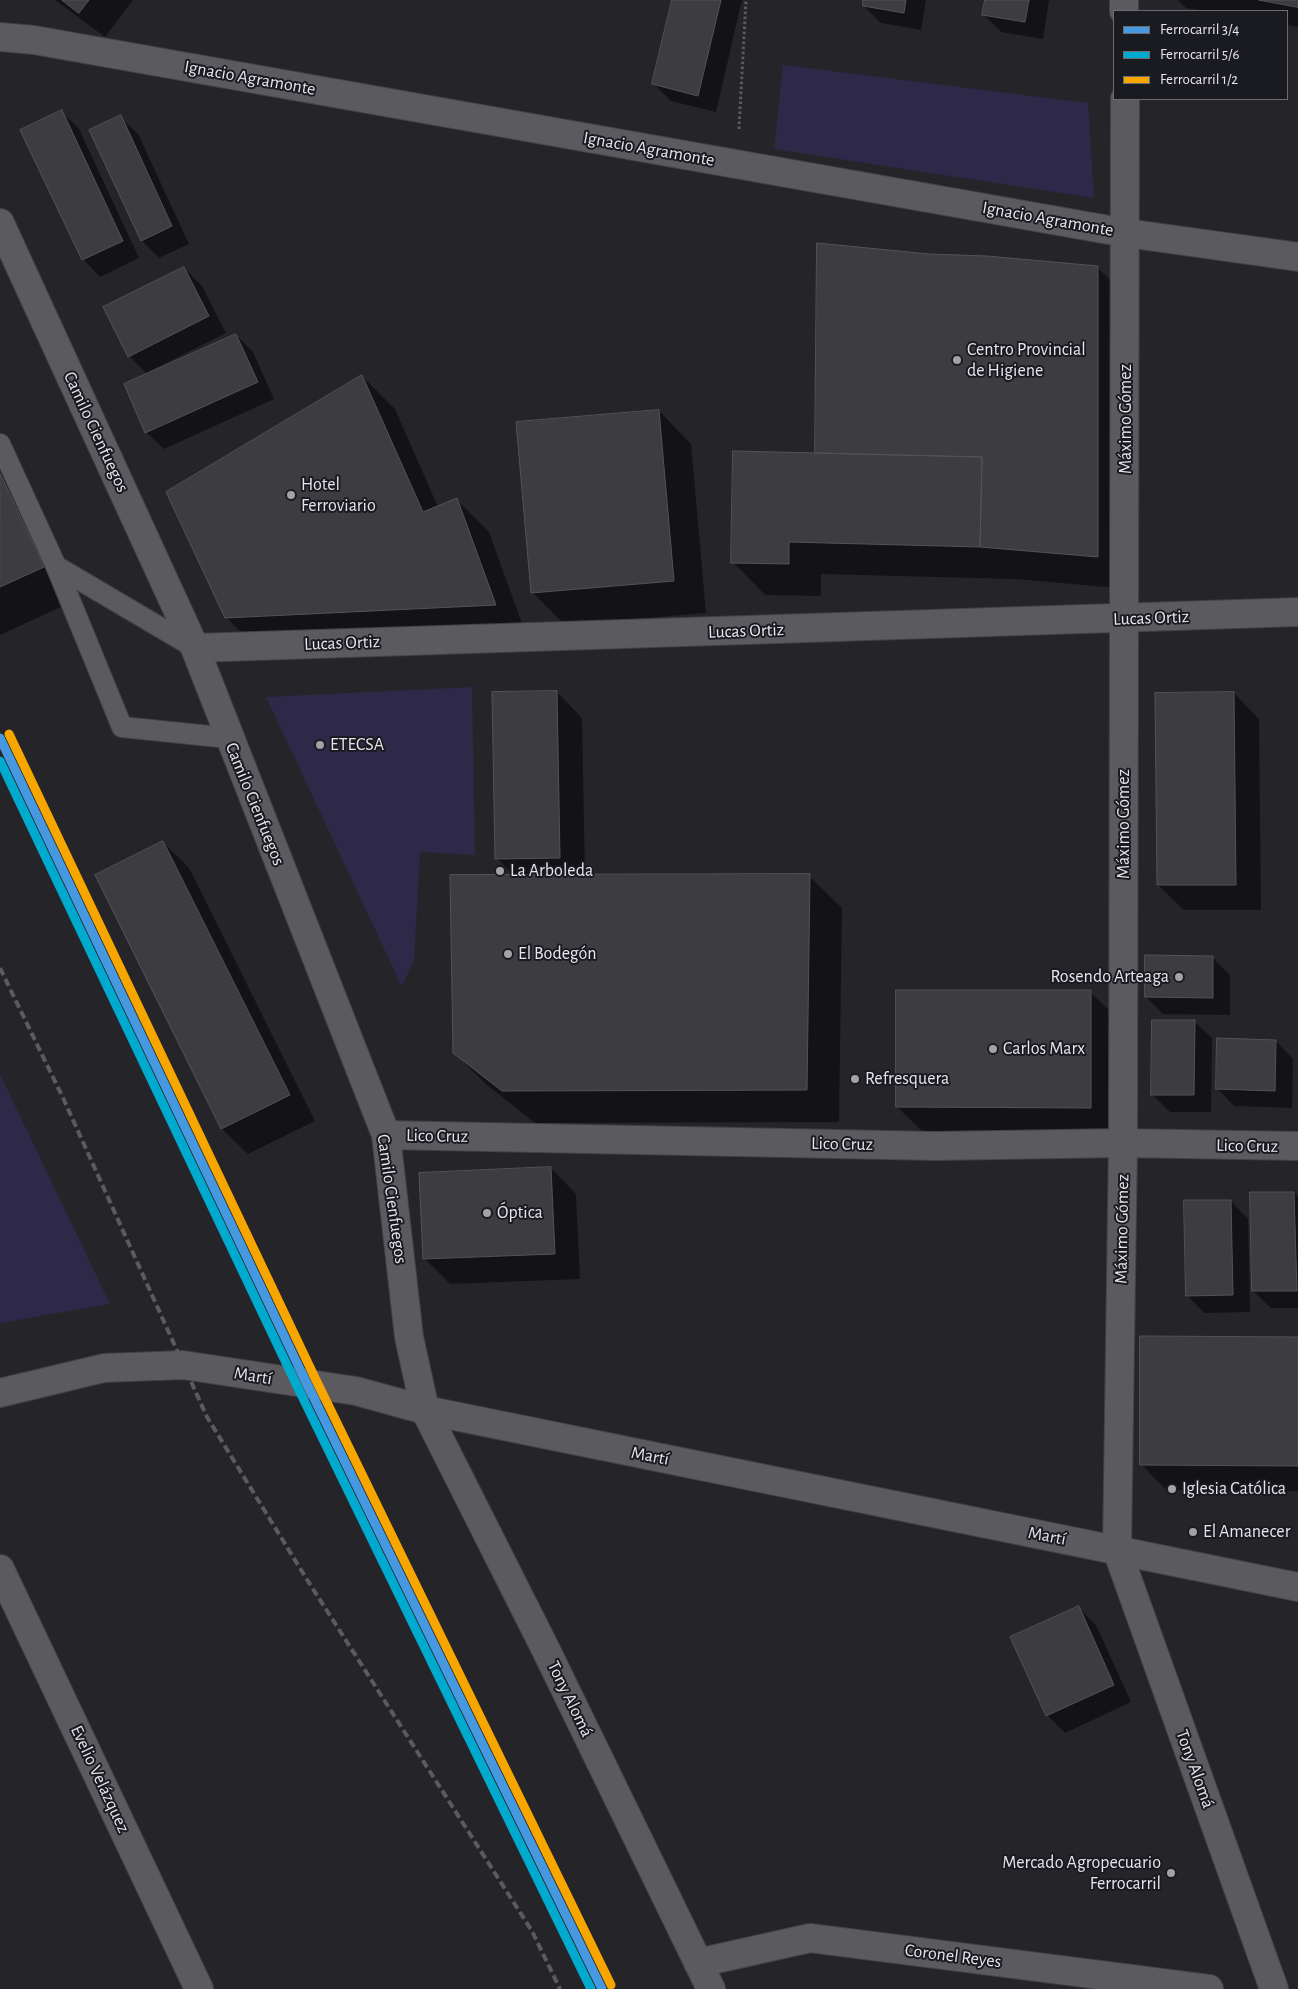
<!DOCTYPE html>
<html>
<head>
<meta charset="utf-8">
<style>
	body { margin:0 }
	#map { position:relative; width:1298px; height:1989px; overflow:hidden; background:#252529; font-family:"Alegreya Sans",sans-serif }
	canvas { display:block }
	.legend { position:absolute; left:1113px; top:10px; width:175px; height:90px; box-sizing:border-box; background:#1a1a21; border:1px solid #6c6b72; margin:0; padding:6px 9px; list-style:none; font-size:15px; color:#e6e5eb }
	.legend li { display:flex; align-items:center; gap:10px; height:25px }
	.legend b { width:25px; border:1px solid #6c6b72 }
</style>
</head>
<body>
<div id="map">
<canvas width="1298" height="1989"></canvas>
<ul class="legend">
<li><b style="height:6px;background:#4699e1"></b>Ferrocarril 3/4</li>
<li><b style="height:6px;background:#00a9ce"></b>Ferrocarril 5/6</li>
<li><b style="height:6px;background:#f7a600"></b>Ferrocarril 1/2</li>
</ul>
</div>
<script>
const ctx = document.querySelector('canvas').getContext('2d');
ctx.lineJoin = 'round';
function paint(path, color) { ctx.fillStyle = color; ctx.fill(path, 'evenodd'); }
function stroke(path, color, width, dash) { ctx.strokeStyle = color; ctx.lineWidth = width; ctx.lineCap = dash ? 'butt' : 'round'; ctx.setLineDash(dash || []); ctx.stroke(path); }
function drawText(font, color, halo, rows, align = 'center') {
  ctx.font = font + ' "Alegreya Sans",sans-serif'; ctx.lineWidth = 4; ctx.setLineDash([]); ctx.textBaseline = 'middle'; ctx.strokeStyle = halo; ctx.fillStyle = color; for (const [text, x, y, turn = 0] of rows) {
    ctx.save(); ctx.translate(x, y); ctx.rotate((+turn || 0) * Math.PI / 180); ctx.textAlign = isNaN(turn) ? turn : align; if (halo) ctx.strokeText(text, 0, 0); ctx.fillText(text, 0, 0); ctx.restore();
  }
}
paint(new Path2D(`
	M783,65L1088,103L1094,198L774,149Z
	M472,687L475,855L420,852L414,959L402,987L266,697Z
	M0,1074L110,1304L0,1323Z`), '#2e2849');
paint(new Path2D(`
	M55,0H133L105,37Z
	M673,0H742L716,112L671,101L654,84Z
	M865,0H926L921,30L881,23L864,6Z
	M986,0H1049L1043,39L1001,32L984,15Z
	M1178,0H1298V27L1287,25V11H1206L1186,8Z
	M62,112L79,129L139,258L100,277L83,259Z
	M120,117L138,134L189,244L159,258L142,241Z
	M929,255L1098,268L1130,300V589L1014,579L821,574V596L765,595L733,562L816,454Z
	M184,268L202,286L226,333L148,372L149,374L236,335L253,352L274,399L164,449L146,432L148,375L129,356Z
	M362,376L395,409L438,507L457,500L489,532L527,637L258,650L226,617Z
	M659,411L691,444L706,613L565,625L532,592Z
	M0,438L76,600L0,635Z
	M557,692L582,718L585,876H809L842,908L839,1122L535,1123L487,1085L454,1053L514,876L497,858Z
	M1234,693L1259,719L1261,910H1184L1158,885Z
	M163,842L189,868L315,1121L248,1154L222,1129L96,875Z
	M1213,958L1230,975V1015L1163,1014L1146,997Z
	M1090,992L1116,1017V1133L923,1132L897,1107Z
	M1194,1021L1212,1038L1211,1112H1170L1152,1094Z
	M1276,1041L1293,1059L1292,1108L1234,1106L1217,1088Z
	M551,1168L576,1194L580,1279L450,1284L425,1259Z
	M1294,1193L1298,1197V1308H1271L1253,1291Z
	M1231,1201L1248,1219L1250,1312L1204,1313L1187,1295Z
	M1298,1338V1491L1166,1490L1141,1464Z
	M1079,1608L1096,1625L1131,1702L1065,1733L1047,1715Z`), '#0007');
const building = new Path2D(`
	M62,0H89L79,13Z
	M672,0H721L698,96L652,84Z
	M863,0H906L904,13L863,6Z
	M985,0H1029L1025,22L982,15Z
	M1259,0H1298V7Z
	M62,110L123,241L82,260L20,130Z
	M121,115L172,226L141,241L89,130Z
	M817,243L929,254L987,256L1098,266V557L980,547L982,457L815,453Z
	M184,267L209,316L128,357L103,307Z
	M236,334L258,382L145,433L124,384Z
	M362,375L423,512L457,498L496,605L225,618L166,492Z
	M659,410L674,581L531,593L516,422Z
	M733,451L982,457L980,547L789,542V564L731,563Z
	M0,473L44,567L0,587Z
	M557,691L560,858L495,859L492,692Z
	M1234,692L1236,885H1157L1155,693Z
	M163,841L290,1095L221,1129L95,875Z
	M810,874L807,1090L502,1091L453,1053L450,875Z
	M1145,955L1213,956V998L1145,997Z
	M896,990H1091V1108L896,1107Z
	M1152,1020H1195L1194,1095H1151Z
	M1217,1038L1276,1040L1275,1091L1216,1089Z
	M551,1167L555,1254L423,1259L419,1173Z
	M1250,1192H1294L1297,1291H1252Z
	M1184,1200H1231L1233,1295L1186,1296Z
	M1140,1336L1298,1337V1466L1140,1465Z
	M1079,1606L1114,1685L1046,1716L1010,1637Z`);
paint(building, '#3d3d41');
stroke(building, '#535357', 1);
const service = new Path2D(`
	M0,444L56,566L195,648
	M56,566L122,727L229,738`);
const minor = new Path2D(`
	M1124,0V11
	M386,1135L936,1146L1123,1143L1298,1146
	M425,1410L546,1650L711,1989
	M1117,1550L1123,1143L1125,99
	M698,1963L810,1938L1209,1989`);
const tertiary = new Path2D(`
	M0,37L34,40L1126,233L1298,257
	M1117,1550L1274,1989
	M0,1569L199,1989`);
const secondary = new Path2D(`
	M0,223L195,648L386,1135L409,1337L425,1410
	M195,648L1298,612
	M0,1393L104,1368L183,1365L356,1391L425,1410L1298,1587`);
stroke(service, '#424245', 22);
stroke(minor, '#424245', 30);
stroke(tertiary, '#424245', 30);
stroke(secondary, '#424245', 30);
stroke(new Path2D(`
	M739,129L746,0`), '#5c5c5f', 3, [2.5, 2.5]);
stroke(service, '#5b5b5f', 20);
stroke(minor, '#5b5b5f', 28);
stroke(tertiary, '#5b5b5f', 28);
stroke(secondary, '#5b5b5f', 28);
stroke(new Path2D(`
	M0,968L64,1100L207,1417L306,1578L532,1931L560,1989`), '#5b5b5f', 4, [8, 4]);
stroke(new Path2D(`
	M0,738L307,1384L602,1989`), '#4699e1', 9);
stroke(new Path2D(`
	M0,761L298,1388L591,1989`), '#00a9ce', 9);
stroke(new Path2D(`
	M9,734L316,1380L611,1985`), '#f7a600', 9);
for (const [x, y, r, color] of [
	[957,360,5,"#a2a2a7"],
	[291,495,5,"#a2a2a7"],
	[320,745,5,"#a2a2a7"],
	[500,871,5,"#a2a2a7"],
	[508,954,5,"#a2a2a7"],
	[1179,977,5,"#a2a2a7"],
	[993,1049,5,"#a2a2a7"],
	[855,1079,5,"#a2a2a7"],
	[487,1213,5,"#a2a2a7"],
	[1172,1489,5,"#a2a2a7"],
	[1193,1532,5,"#a2a2a7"],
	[1171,1873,5,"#a2a2a7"]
]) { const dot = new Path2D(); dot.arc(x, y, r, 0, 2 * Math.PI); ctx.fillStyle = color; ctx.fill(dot); stroke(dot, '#1a1a21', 2); }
drawText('18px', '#e6e5eb', '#1a1a21', [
	["Ignacio Agramonte",250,78,10],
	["Ignacio Agramonte",649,149,10],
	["Ignacio Agramonte",1048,219,10],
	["Máximo Gómez",1126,419,-90],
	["Camilo Cienfuegos",96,432,65],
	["Lucas Ortiz",1151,618,-2],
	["Lucas Ortiz",746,631,-2],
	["Lucas Ortiz",342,643,-2],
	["Camilo Cienfuegos",255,804,68],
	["Máximo Gómez",1124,824,-90],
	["Lico Cruz",437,1136,1],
	["Lico Cruz",842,1144,1],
	["Lico Cruz",1247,1146,1],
	["Camilo Cienfuegos",392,1199,82],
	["Máximo Gómez",1122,1229,-89],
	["Martí",253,1376,9],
	["Martí",650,1456,11],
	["Martí",1047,1536,11],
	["Tony Alomá",570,1699,64],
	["Tony Alomá",1195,1769,70],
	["Evelio Velázquez",100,1779,65],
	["Coronel Reyes",953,1956,7]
]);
drawText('18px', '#e6e5eb', '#1a1a21', [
	["Centro Provincial",967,350],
	["de Higiene",967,371],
	["Hotel",301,485],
	["Ferroviario",301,506],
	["ETECSA",330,745],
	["La Arboleda",510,871],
	["El Bodegón",518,954],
	["Rosendo Arteaga",1169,977,"right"],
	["Carlos Marx",1003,1049],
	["Refresquera",865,1079],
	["Óptica",497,1213],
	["Iglesia Católica",1182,1489],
	["El Amanecer",1203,1532],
	["Mercado Agropecuario",1161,1863,"right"],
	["Ferrocarril",1161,1884,"right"]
], 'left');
</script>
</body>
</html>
